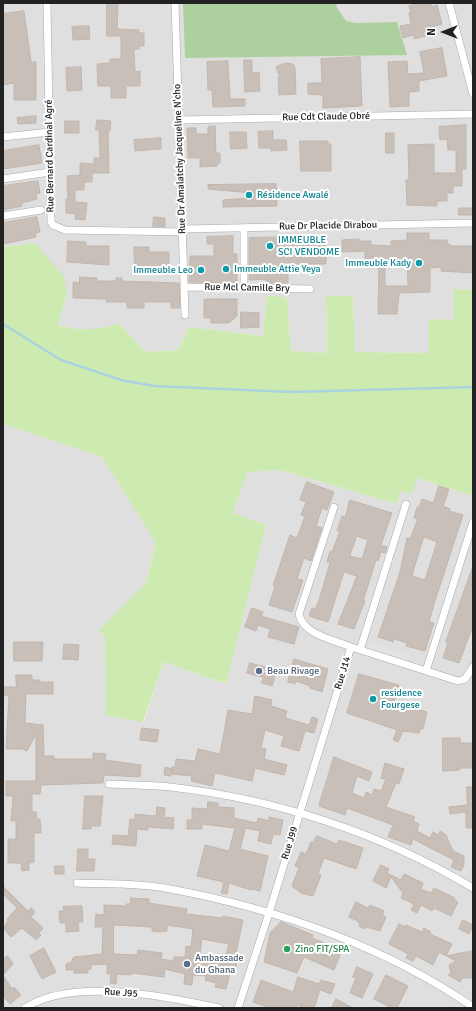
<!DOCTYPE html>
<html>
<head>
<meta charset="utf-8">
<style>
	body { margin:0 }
	#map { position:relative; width:476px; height:1011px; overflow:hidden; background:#f2efe9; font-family:Signika,sans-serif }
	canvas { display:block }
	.frame { position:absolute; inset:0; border:4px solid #222; pointer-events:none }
	.north { position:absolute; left:424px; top:12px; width:40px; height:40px; -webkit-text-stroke:3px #fff; paint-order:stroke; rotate:270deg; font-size:11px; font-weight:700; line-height:16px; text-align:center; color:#222 }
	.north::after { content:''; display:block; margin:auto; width:14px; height:18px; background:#222; clip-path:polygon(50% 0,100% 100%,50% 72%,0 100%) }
</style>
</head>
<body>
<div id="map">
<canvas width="476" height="1011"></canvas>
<div class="frame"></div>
<div class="north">N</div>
</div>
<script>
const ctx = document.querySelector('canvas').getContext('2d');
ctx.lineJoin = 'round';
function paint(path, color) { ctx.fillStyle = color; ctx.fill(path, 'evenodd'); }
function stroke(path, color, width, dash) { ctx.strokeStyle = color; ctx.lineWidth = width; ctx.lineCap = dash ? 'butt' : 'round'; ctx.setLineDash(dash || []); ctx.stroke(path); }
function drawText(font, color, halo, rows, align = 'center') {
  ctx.font = font + ' Signika,sans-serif'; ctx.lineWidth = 4; ctx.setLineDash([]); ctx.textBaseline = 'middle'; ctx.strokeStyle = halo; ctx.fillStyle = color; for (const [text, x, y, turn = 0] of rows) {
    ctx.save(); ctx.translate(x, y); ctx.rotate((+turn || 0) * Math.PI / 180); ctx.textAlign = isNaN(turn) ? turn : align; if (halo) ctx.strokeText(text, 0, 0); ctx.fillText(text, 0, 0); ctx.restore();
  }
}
paint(new Path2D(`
	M3,3H473V290L454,289L453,320L430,353L355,352L353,296H326L327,353L291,351L287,298L267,295L263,336L189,327L178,350L146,352L119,324L90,331L76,329L58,325L67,294L35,243L3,247Z
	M3,424L102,457L156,543L146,583L98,631L105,636L106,715L144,722L164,662L225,684L266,525L233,513L246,472L280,470L397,504L400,491L417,478L473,496V1008H3Z`), '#e0dfdf');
paint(new Path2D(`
	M35,243L64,277L67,294L58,325C84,332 93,330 119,324L146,352L178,350L189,327L263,336L267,295L287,298L291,351L327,353L326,296H353L355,352L429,353V319L453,320L454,289L473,290V496L417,478L412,494L400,491L397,504L280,470L247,472L233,513L266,525L226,684L164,662L143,722L106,715L105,636L98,631L146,583L156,543L102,457L3,424V247Z`), '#cdebb0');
paint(new Path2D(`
	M183,3H336L337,8L346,21L356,23L397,22L407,55L185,58Z`), '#add19e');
paint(new Path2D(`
	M367,642L412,656L410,662L365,648Z`), '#e2e2e2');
stroke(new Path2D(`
	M3,324L61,360L121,380L154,386L291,392L473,387`), '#aad3df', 2.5);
const building = new Path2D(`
	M107,3H118L117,29L139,30V33H144V46H139V49H134L135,72L140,71V86H126V98H111V86H98L97,64L110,63V59H121V36H107Z
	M419,3H431L432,7L437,5L442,24L432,27L434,34L414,39V35L403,38L400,26L411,24L409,13H411L409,6Z
	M24,11L31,62H36V100H14V83L3,85V14Z
	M89,26L90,39L73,40L72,27Z
	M442,48L447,76L419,81V91L409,92V106L390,107L388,62L407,61L408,74L424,73L420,52Z
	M360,57L362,106L323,108V95L308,94V83H322L321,59Z
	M244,60H252V73L259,72L260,91L245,92Z
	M228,61L230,99H245V106L213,107L212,90H208L207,62Z
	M286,63L293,64L295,68L296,94L279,95L278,77H280L276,67Z
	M81,67L82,90L67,91L66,68Z
	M36,116V123L18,124L17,118Z
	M97,120L111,121L110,131H108L109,173H92V182H84V190H75V202L87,203L85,220L75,219L76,214L66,213V199L68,200L67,176L80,175V163L94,164V158H100L99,130H96Z
	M65,121H79V133H65Z
	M466,125V169H462V186H453V193H447V201H437V206L407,205L406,180H409L408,145L434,144V173H456V150H448L447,139L440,140L439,127Z
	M215,126L216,153H220V163H218L217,166L200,167V158H188L187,128H196V134H208V127Z
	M273,131V140H286L287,150L271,151V148H259L258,132Z
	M230,132H246L247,148L231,149Z
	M386,133H394V153H386Z
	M161,138V149L135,151L134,140Z
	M300,141H328V144H331V171H301Z
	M39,145L42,163L3,169V151Z
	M38,181L40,193L36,194L37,199L22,203V206L4,210L3,186Z
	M276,184L277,206L223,207V200L252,198V193L208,189V185Z
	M459,208H473V215H459Z
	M37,217L40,232L36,233V237L3,244V223Z
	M154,217L165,218V227L153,226Z
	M407,233H429V240H447V244H450V246H473V273L441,271V267L430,268V292L399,293L397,314H378L379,261H365V251L342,252V240L359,239V241H371V245L391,246V241L407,240ZM407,262L408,286H385V264Z
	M233,236V254H237V283L189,282L190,256H214V244H207V237Z
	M291,237V242H326V264H288V283H266V279L249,280V238Z
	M68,241L86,242V246H109V265L67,262Z
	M134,247H149V252H169V267H135Z
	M80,277L97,278V281H116V278H122V281L179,283L180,308H171V302H144V308H127V302H106L107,299L73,298V282L79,283Z
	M209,299H237V316L229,323H211V318H204V300Z
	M241,312L259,313V327L241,328Z
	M307,482L334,492L327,510L322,508L316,526L322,528L311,561L304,558L297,579L303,580L292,612L269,605L275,587L273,586L290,535L297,538L305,516L301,515L306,502L300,500Z
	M439,486L449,489L443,506L450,509L449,511L463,515L434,604L429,622L434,623L425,651L406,646L407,643L394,639L393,642L378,637L400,572L407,538L410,539L418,519L414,518L417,507L419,508L422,499L433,503ZM424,537L437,542L425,580L412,576Z
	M350,500L392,513L381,545L387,547L385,553L381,552L378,561L376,560L363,601H365L354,629L338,624L357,576L344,572L328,622L309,616L312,608L315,609L318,603L330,563L327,562L330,551L332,552L340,531H337L342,516L345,517ZM357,536L368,540L362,559L350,556Z
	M472,569L473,628H472L459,663L443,658L448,643L446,642Z
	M252,608L263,612L261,616L299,627L294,644L268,637L270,629L258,625L256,631L245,627Z
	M14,642H43L42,661H14Z
	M64,644L79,645L78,660L63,659Z
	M294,659L328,669L322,692L310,688V686L296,681L295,684L288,682Z
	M250,663L265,667L262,677L247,673Z
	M265,673L275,676L272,686L262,683Z
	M359,674L399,685L394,702L427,712L423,729L421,728L419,733L403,731L398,742L393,740L397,730L347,713Z
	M16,675H32V680H40V682H53V694H26L25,723L43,725L44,756H54V759H93V753L106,754L105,760L141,765L140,777L104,775L103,783L41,785L40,794H32V812H36L37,819H40L41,833H34V862L29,863V870L22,871L21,863H8V839H16V821H11L13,796H6V781H36V734L27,751L22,749H6L9,695H3V687H16Z
	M255,696L272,700L271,706L287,711L285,718L309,725L312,717L318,719L314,733L305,731L299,751L281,746L284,736L265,730L261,748L266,749L264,759L287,765L284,775L255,768L252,781L215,773L212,786L191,781L192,776L172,774V769L171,776L164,775L165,767L172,769V767H175L176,759L195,761L198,749L220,754L228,710L252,714Z
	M142,728L159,730L157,742L140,740Z
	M443,738H460V743H473V768H460V770L443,771Z
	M334,757L372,772L369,781L357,776L352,793L364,798L366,792L372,795L374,789L381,791L386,779L381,778L385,763L404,769L399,784L396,783L386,807L415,817L413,821L419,824L417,831L430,838L433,832L438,835L440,831L446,835L453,851L464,856V865L461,871L451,867L454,860L413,839L411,845L388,837L393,825L347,808L345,815L319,806Z
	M467,787H473V828H466V812L450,814L449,807L467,805Z
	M85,796H103L100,826H91V829H83Z
	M208,802L218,803V807L234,808V818L257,823L258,818L269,821V817L283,820L280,835L273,834L271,844L258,841L260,831L245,828V830L240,849L268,856L260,891L251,889V890L229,883L227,894L221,893L224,882L197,876L205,845L229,851L235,828L202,824V829H187V820H192V808L207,809Z
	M157,807L165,808L164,817L174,818L173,829L148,827V830L137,829L136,846L112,844L113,835L128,836L130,819L135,820V814L154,816L156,815Z
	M317,836L337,844L339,840L363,848L356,869L324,858L318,874L321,875L313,896L301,893L292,886L299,868L295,866L301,852L306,854L311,842H313Z
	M78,849H88V859H95L94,871H77Z
	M381,865L389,869L387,873L401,880L404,874L423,883L421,889L431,893L434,888L455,898L454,900L458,902L451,916L434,908L432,911L421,905L417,913L411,910L414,904L401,898L403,893L391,877L386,888L373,881Z
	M55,866H64V874H55Z
	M3,886L28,911L31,908L35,912L31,917L43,928L39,933L41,935L36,940L22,928L11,937L3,928L8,921L7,919L17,908L3,894Z
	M131,898L149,899V903L187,909L186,914L222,918L223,916L243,920L236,953H239L236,967L232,966L226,989L215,987L216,983L205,980L206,976L193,975L192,985L184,984L185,974L165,969L164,977L131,973V975L117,974L116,984L110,983L111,974H107V964L91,965V969H88V973H74V970H66V964L72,962V959L74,957L102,954L103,927H95L96,914L104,915V905L126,906V904H130ZM114,925L152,927V931L159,932L167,931V925L193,929L191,947L186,946L185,957H174L173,961L161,959L162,953L138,950L137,955L114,954ZM202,939L229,944L223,963L200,958Z
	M356,902L368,908L370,905L384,911L382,915L386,917L380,931L366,927L365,929L359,926L360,924L356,920L349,917Z
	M82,906L83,922H78L79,931L66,932V923H60L59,911H64L63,907Z
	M463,920L473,925L469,934L459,929Z
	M281,922L313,935L312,938L342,950L334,970L304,957L297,973L264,962L270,933Z
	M399,924L405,927L406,925L422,932L424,928L431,932L430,934L452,944L446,956L439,952L433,965L416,956L413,961L406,958L408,954L389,944Z
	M44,948L56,972L42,979L30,956Z
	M473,951V978H462L460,982L448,975L451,974L449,965L456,961L447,956Z
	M8,956L13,964L3,975L12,989L14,987L21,995L10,1004L3,996V959Z
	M357,967L373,974L362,998L350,993L356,978L353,977Z
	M386,975L408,986L397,1008H392L374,999Z
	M298,977L319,984L321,980L335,984L331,994L320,990L314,1008H306L297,1005L296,1008H270L253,1002L261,980L293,992Z
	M336,999L353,1008H332Z`);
paint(building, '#c7bfb8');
stroke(building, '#c4b6ab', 1);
const street = new Path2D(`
	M47,3L51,222L53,225L65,230L183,232
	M175,3L185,315
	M449,3L473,94
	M180,120L473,114
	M3,137L50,132
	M3,179L50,172
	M3,216L41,210
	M244,228V288
	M183,229L473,223
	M184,287L310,289
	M334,507L299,614C303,635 335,640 351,647
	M360,650L406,504
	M426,671L473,522
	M109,784C129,785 150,785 170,787C276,799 381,833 473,888
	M77,883C106,884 136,883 165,888C274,908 381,944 473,1007
	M25,1008C72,977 165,996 219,1008
	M238,1008L269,913L351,647L458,681L465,679L473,667`);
stroke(street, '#a9a9a9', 8);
stroke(street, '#fff', 7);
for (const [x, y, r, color] of [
	[249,195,4,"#0f9aa8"],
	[270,246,4,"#0f9aa8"],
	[419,263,4,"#0f9aa8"],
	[226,269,4,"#0f9aa8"],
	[201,270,4,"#0f9aa8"],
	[259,671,4,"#5c6f8a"],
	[373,699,4,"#0f9aa8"],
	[287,949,4,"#2e9e5b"],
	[187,964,4,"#5c6f8a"]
]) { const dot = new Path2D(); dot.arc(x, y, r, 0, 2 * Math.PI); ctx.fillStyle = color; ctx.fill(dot); stroke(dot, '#fff', 1.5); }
drawText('10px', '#222', '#fff', [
	["Rue Cdt Claude Obré",326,117,-1],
	["Rue Bernard Cardinal Agré",50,156,-91],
	["Rue Dr Amalatchy Jacqueline N'cho",180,159,-92],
	["Rue Dr Placide Dirabou",328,226,-1],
	["Rue Mcl Camille Bry",247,288,1],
	["Rue J14",343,673,-73],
	["Rue J99",290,843,-73],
	["Rue J95",121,993,4]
]);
drawText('10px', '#0d838f', '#fff', [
	["Résidence Awalé",257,195],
	["IMMEUBLE",278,240],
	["SCI VENDOME",278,252],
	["Immeuble Kady",411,263,"right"],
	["Immeuble Attie Yeya",234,269],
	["Immeuble Leo",193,270,"right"],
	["residence",381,693],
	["Fourgese",381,705]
], 'left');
drawText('10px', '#4e5e75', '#fff', [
	["Beau Rivage",267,671],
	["Ambassade",195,958],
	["du Ghana",195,970]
], 'left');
drawText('10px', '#27864d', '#fff', [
	["Zino FIT/SPA",295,949]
], 'left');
</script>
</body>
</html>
